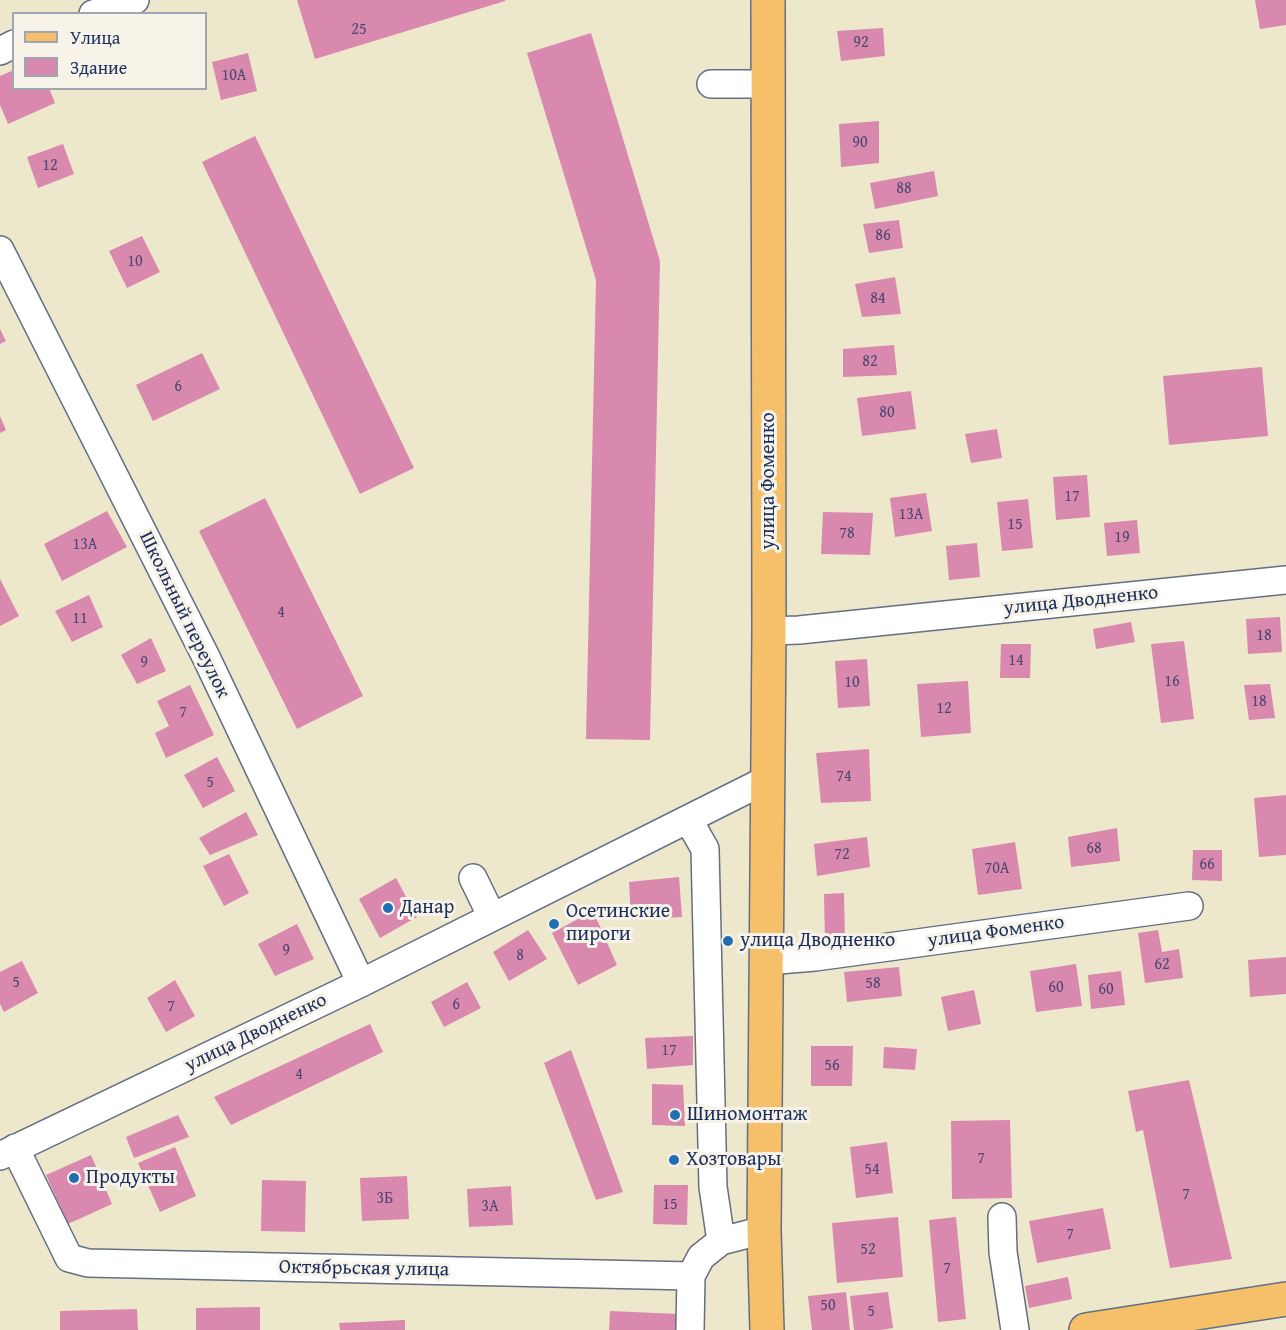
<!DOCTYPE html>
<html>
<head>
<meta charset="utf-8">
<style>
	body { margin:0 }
	#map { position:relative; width:1286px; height:1330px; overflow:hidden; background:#ede7cc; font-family:"Gentium Book Plus",serif }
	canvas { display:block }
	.legend { position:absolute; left:12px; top:12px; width:195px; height:78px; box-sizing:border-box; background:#f7f3e8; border:2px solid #9fa5b1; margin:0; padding:8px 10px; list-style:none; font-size:18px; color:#1b2f5e }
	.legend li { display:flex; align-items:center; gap:12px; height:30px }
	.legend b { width:30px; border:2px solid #9fa5b1 }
</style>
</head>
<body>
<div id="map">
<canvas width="1286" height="1330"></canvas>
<ul class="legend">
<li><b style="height:8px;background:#f6c06b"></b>Улица</li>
<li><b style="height:16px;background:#da89ae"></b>Здание</li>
</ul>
</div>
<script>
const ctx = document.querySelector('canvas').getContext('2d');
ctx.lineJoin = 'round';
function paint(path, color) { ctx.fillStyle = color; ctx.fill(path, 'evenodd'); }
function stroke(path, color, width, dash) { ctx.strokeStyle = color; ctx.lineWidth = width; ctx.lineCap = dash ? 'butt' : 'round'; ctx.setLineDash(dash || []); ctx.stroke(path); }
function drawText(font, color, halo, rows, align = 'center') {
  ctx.font = font + ' "Gentium Book Plus",serif'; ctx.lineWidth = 6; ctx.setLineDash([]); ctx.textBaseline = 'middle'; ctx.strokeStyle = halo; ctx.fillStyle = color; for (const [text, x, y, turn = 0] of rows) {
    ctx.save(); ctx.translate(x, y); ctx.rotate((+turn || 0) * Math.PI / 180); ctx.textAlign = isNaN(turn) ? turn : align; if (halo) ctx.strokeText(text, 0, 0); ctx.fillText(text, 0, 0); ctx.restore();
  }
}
paint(new Path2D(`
	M297,0H505V1L315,59Z
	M1255,0H1286V25L1260,29Z
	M883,28L885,56L841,61L837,31Z
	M591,33L660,261L650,740L586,739L596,280L527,53Z
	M248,53L257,91L221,100L212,62Z
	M14,70V88H49L55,103L8,124L0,105V76Z
	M879,121V163L841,167L839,124Z
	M255,136L414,468L360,494L202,162Z
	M63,144L74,174L38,188L27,157Z
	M934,171L938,196L875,209L870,183Z
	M899,220L903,248L869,253L863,224Z
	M142,236L160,272L127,288L109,251Z
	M895,277L901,314L862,317L855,284Z
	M0,329L6,341L0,344Z
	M894,345L897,375L843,377V349Z
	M202,353L220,389L153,421L136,385Z
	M1262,367L1268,436L1169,445L1163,376Z
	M911,391L916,429L862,436L857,398Z
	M0,416L6,430L0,433Z
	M997,429L1002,458L971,463L965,434Z
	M1087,475L1090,517L1056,520L1053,477Z
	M926,493L932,531L895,537L890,498Z
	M265,498L363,696L297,729L199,531Z
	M1028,499L1033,548L1002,551L997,502Z
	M107,511L127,547L62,581L44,544Z
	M823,512L873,513L870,555L821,554Z
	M1137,520L1140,553L1107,556L1104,523Z
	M977,543L980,577L949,580L946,546Z
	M0,579L19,616L0,626Z
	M89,595L103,627L72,642L55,611Z
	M1280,617L1282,652L1248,654L1246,619Z
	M1131,622L1135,642L1096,649L1093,629Z
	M151,638L166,671L137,684L121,655Z
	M1184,641L1194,719L1161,723L1151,644Z
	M1001,644H1031L1030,678H1000Z
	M867,659L870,706L838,708L835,661Z
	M968,681L971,733L921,737L917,684Z
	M1270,684L1275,718L1249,720L1244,685Z
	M190,685L214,735L166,758L155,733L169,726L157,701Z
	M869,749L871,801L821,803L816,753Z
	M217,757L235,791L203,808L184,775Z
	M1286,795V855L1259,857L1254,798Z
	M246,812L258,835L210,855L199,838Z
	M1117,828L1120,861L1071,867L1068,837Z
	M867,837L870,867L817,876L814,844Z
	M1015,842L1022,889L978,895L972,849Z
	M1193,850H1222V881L1192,880Z
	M229,854L249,893L224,906L203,866Z
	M679,877L682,917L631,920L629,882Z
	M396,878L417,917L380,938L359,899Z
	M844,893L845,943H825L824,894Z
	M593,911L617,965L578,985L552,933Z
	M297,924L314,959L275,976L258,944Z
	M528,930L547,959L509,981L493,952Z
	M1158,930L1162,952L1179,949L1183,978L1145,983L1138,933Z
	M1286,957V994L1250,997L1248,960Z
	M22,961L38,993L4,1012L0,1004V972Z
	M1076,964L1082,1006L1036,1012L1030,971Z
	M899,967L902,996L847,1002L844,972Z
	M1121,971L1125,1005L1091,1009L1088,975Z
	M175,980L195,1016L166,1032L147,998Z
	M467,982L481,1008L444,1027L431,1002Z
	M974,990L981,1024L948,1031L941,997Z
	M370,1024L383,1052L231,1125L214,1097Z
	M693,1036V1065L647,1069L645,1038Z
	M811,1046H853L852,1086H811Z
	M884,1047L917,1049L915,1070L883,1068Z
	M571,1050L623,1192L596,1200L544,1063Z
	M1189,1080L1232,1259L1170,1268L1143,1130L1136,1132L1128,1091Z
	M652,1084L683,1085L685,1126L652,1125Z
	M178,1115L189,1137L134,1158L126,1137Z
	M1010,1120L1012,1198L952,1199L951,1121Z
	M887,1142L893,1193L856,1198L850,1147Z
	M175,1147L196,1196L160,1212L138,1163Z
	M91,1155L112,1204L68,1224L46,1175Z
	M407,1176L409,1219L362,1221L360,1178Z
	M262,1180L306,1181L305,1232L261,1231Z
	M654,1185H688L687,1225L653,1224Z
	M511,1186L513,1225L469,1227L467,1189Z
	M1103,1208L1111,1249L1037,1263L1029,1221Z
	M898,1217L903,1277L837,1283L832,1223Z
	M956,1217L966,1319L938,1322L929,1220Z
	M1068,1277L1072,1299L1029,1308L1025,1286Z
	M846,1292L850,1330H812L808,1296Z
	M888,1292L893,1328L881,1330H854L850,1296Z
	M260,1307V1330H196V1308Z
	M137,1309L138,1330H60V1311Z
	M610,1311L678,1314L677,1330H609Z
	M405,1320V1330H340L339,1323Z`), '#da89ae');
const minor = new Path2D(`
	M93,14L135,0
	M0,51L14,44
	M711,84H768
	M0,250L206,657L361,983
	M769,631L799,630L1286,580
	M688,819L705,849L713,1187L721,1241
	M473,878L492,917
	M766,961L815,957L1189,906
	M15,1148L69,1258L88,1263L691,1276L701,1257L721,1241L764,1230
	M0,1156L361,983L768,779
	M1002,1217L1003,1252L1015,1330
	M690,1330L691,1276`);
const major = new Path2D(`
	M767,1330L764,1230L769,631L768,0
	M1086,1330L1286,1299`);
stroke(minor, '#646f84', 30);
stroke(major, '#646f84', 36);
stroke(minor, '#fff', 27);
stroke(major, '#f6c06b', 33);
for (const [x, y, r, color] of [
	[388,908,6,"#1f6fb2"],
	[554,924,6,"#1f6fb2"],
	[728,941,6,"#1f6fb2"],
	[675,1115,6,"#1f6fb2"],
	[674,1160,6,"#1f6fb2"],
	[74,1178,6,"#1f6fb2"]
]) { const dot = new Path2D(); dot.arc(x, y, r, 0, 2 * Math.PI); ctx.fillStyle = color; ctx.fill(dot); stroke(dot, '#f7f3e8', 2); }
drawText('16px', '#4b4672', null, [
	["25",359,30],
	["92",861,43],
	["10А",234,76],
	["90",860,143],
	["12",50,166],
	["88",904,189],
	["86",883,236],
	["10",135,262],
	["84",878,299],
	["82",870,362],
	["6",178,387],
	["80",887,413],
	["17",1072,497],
	["13А",911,515],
	["15",1015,525],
	["78",847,534],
	["19",1122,538],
	["13А",85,545],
	["4",281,613],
	["11",80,619],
	["18",1264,636],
	["14",1016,661],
	["9",144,663],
	["16",1172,682],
	["10",852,683],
	["18",1259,702],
	["12",944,709],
	["7",183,713],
	["74",844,777],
	["5",210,783],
	["68",1094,849],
	["72",842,855],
	["66",1207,865],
	["70А",997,869],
	["9",286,951],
	["8",520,956],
	["62",1162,965],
	["5",16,983],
	["58",873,984],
	["60",1056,988],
	["60",1106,990],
	["6",456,1005],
	["7",171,1007],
	["17",669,1051],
	["56",832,1066],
	["4",299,1075],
	["7",981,1159],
	["54",872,1170],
	["7",1186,1195],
	["3Б",385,1199],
	["15",670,1205],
	["3А",490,1207],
	["7",1070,1235],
	["52",868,1250],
	["7",947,1269],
	["50",828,1306],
	["5",871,1312]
]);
drawText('20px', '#1b2f5e', '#f7f3e8', [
	["улица Фоменко",769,481,-90],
	["улица Дводненко",1081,601,-6],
	["Школьный переулок",184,615,64],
	["улица Фоменко",996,932,-8],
	["улица Дводненко",256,1033,-26],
	["Октябрьская улица",364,1269,1]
]);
drawText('20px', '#1b2f5e', '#f7f3e8', [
	["Данар",400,908],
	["Осетинские",566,912],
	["пироги",566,935],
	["улица Дводненко",740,941],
	["Шиномонтаж",687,1115],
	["Хозтовары",686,1160],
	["Продукты",86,1178]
], 'left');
</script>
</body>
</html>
